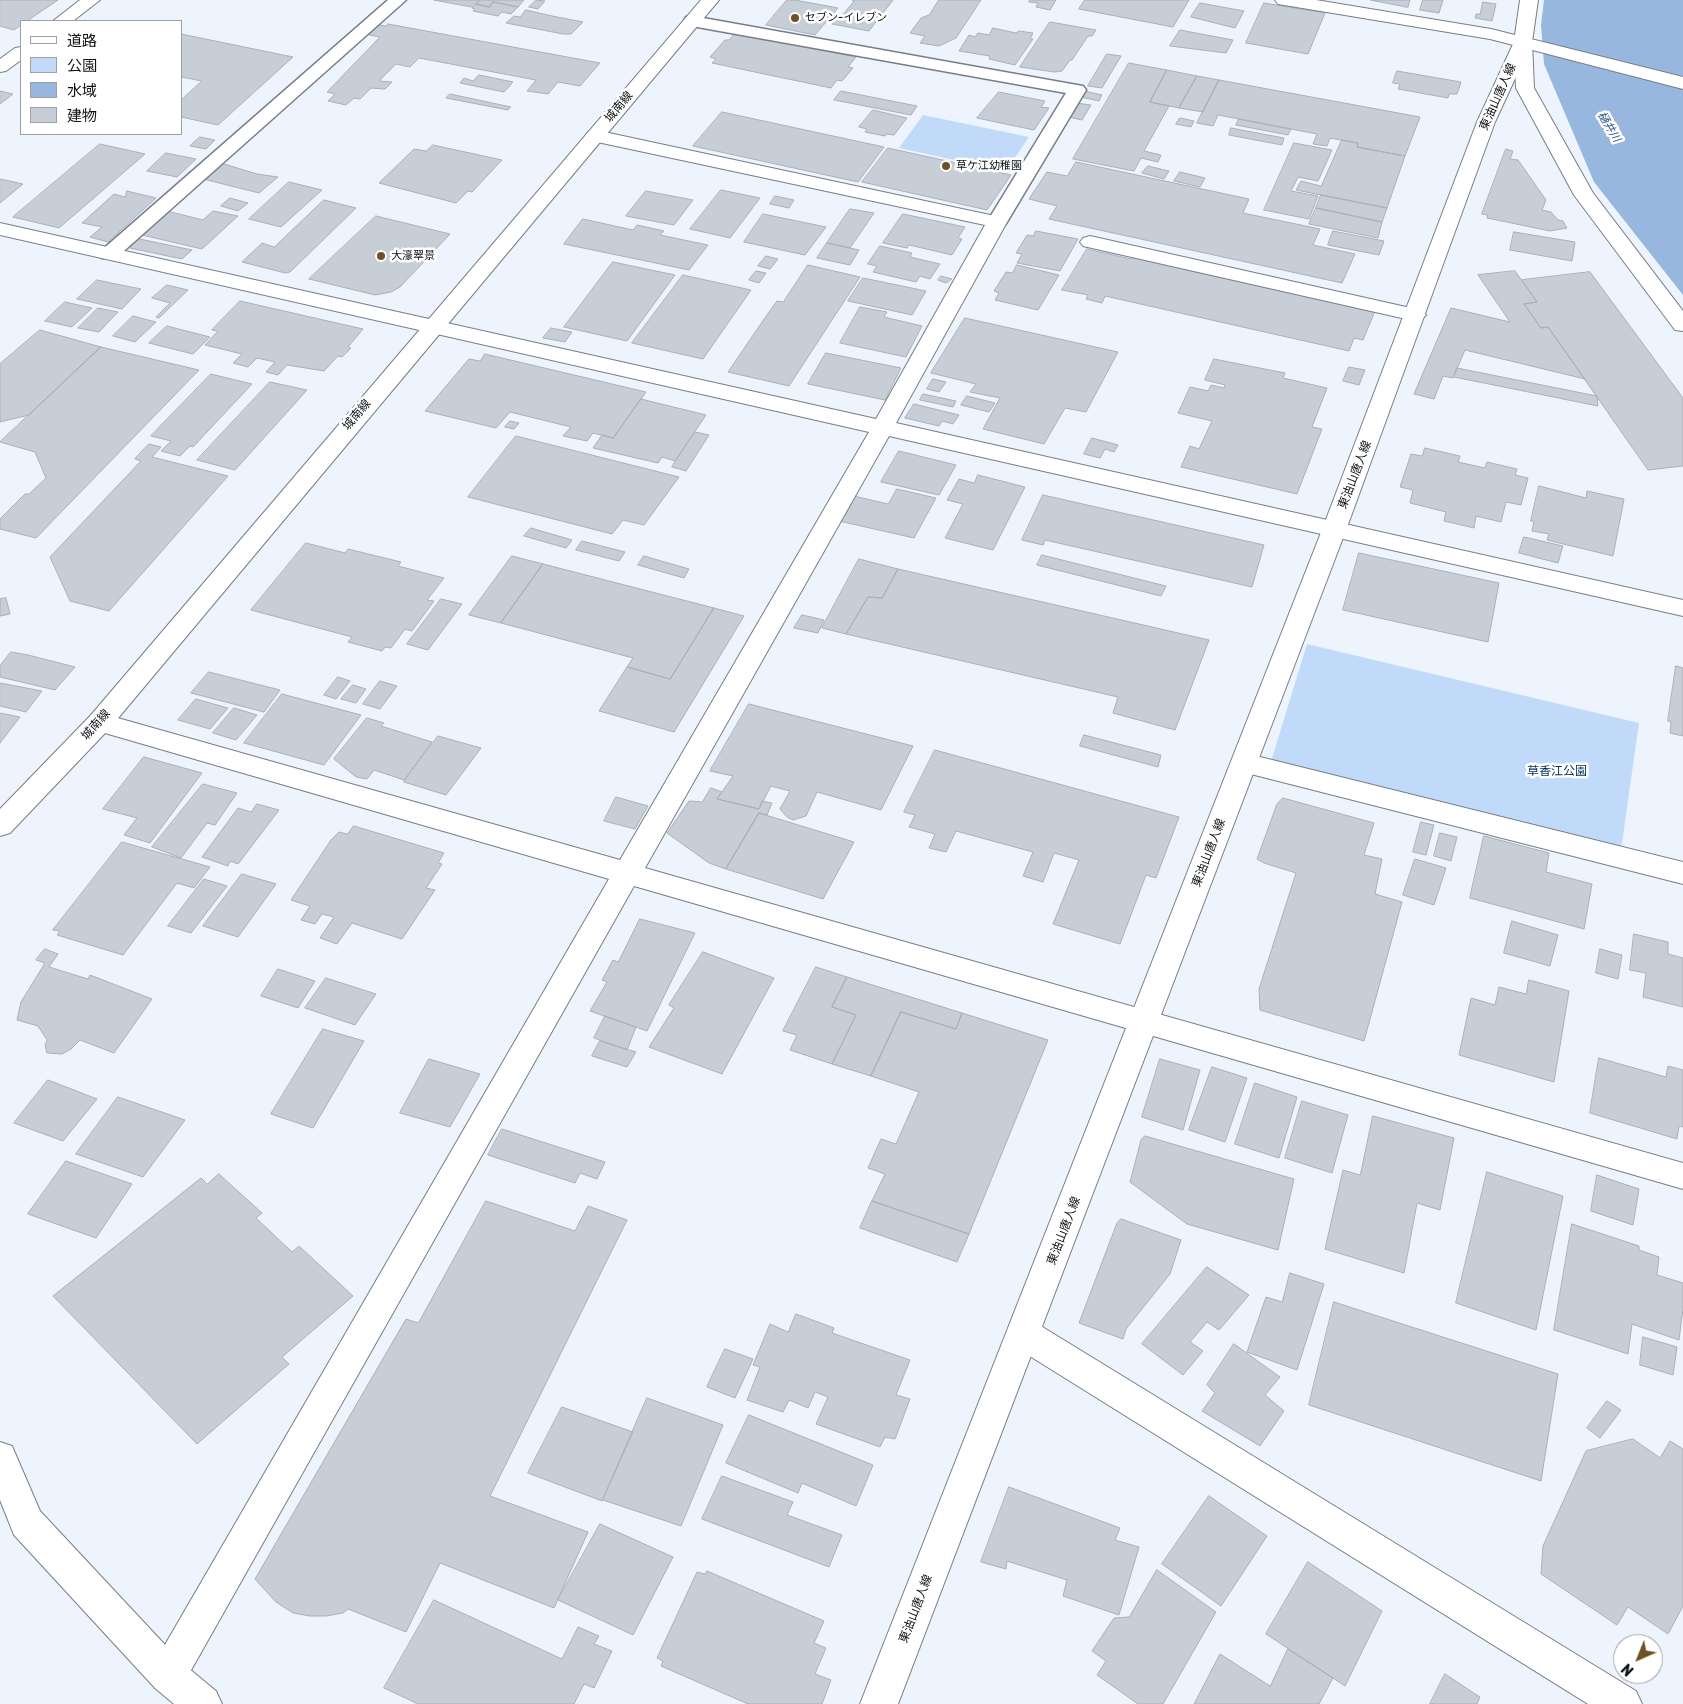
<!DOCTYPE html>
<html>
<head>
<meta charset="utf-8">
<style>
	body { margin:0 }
	#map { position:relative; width:1683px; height:1704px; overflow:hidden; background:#edf4fe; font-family:Rubik,"Noto Sans JP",sans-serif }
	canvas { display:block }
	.legend { position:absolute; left:20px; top:20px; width:162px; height:115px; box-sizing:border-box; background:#fff; border:1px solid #9fa0a1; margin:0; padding:6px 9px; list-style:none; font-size:15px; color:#101215 }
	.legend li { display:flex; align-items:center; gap:10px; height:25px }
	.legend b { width:25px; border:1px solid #9fa0a1 }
	.north { position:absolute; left:1613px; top:1634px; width:50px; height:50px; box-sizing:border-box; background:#fff; border:1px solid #9fa0a1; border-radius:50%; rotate:224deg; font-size:14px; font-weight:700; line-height:20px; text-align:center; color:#101215 }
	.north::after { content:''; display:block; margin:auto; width:18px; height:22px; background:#6f5125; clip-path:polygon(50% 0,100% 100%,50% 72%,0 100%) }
</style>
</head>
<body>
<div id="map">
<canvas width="1683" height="1704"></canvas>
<ul class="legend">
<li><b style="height:6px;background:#fff"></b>道路</li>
<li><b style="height:14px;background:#c2daf9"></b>公園</li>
<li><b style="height:14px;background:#98b7de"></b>水域</li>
<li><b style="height:14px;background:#c7ced8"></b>建物</li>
</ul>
<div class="north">N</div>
</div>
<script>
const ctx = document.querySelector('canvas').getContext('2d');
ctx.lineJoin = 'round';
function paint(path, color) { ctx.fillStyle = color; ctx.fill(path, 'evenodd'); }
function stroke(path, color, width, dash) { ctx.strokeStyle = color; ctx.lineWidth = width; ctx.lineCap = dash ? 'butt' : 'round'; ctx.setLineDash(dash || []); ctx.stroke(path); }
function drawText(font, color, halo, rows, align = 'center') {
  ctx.font = font + ' Rubik,"Noto Sans JP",sans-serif'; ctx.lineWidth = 5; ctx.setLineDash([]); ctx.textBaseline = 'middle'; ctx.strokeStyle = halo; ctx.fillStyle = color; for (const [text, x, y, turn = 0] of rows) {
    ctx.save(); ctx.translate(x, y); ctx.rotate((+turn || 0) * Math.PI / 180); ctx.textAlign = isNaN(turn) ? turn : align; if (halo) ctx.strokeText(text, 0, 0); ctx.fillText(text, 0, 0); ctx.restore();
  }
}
paint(new Path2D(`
	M923,115L1029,137L1006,171L899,148Z
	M1307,644L1639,723L1620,857L1269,768Z`), '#c2daf9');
paint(new Path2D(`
	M1544,0H1683V295L1594,182L1544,64L1541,25Z`), '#98b7de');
const building = new Path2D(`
	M0,0H58L27,21H21V25L14,30L0,26Z
	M434,0H480L473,7Z
	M480,0H524L518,7L493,2L489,7L476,4Z
	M536,0L545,1L538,9L529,7Z
	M787,0H795L838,8L815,35L766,25Z
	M893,0L869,31L832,24L837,16L841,17L854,1L852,0Z
	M939,0H981L956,38L939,46L920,43L925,36L910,33L921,18L929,15Z
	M1030,0H1056L1050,10L1036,7L1038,3L1029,2Z
	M1085,0H1189L1173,27L1079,9Z
	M1371,0H1410L1408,7Z
	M1423,0H1443L1439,13L1420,10Z
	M493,2L518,7L511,14L502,12L498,16L473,11L475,9L472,8L476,4L489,7Z
	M1483,2L1496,4L1492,21L1475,18L1476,14H1480Z
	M1200,3L1244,11L1235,28L1191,17Z
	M1264,3L1325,13L1308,54L1246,43Z
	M526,10L552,16L583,22L571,34H563L506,23L514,16L520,17Z
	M1050,22L1096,30L1092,36H1088L1072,60H1070L1062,71L1054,72L1020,67Z
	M388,24L600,63L580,86L558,82L548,94L527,91L536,80L419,58L410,67L396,64L379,81L392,82L385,89L371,88L360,99L354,98L346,105L328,101L335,94L327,92L380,37L369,35L378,25L386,26Z
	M993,28L1016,33L1019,31L1033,33L1030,39H1033L1015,65L989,59L990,56L959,51L969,35L975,37L978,33L989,35Z
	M1180,30L1233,40L1226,53L1170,46Z
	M735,33L856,57L848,67L853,68L842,81L837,80L831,88L712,63L716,59L710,57L725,40H729Z
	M181,34L293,57L218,125L181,117V100L202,81L181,77Z
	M1107,54L1121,56L1102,88L1088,86Z
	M1129,63L1167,70L1150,102L1169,106L1144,151L1161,155L1158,162L1141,158L1134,171L1073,159Z
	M1167,70L1197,76L1179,108L1150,102Z
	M1397,71L1461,82L1457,94H1449L1448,98L1398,89L1400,84L1393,83Z
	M479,75L513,82L504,92L460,83L464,78L473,81Z
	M1197,76L1219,80L1203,112L1179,108Z
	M1219,80L1420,117L1405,156L1357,147L1358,143L1330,138L1327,146L1313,144L1317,134L1218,115L1213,126L1197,123Z
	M0,91L13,94L0,104Z
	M841,91L917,106L911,115L834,100Z
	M1084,91L1102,95L1099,101L1080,97Z
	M999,92L1045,101L1041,107L1049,108L1034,130L977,118Z
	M450,94L511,107L508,110L446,98Z
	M1076,103L1091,105L1082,120L1068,117Z
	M873,110L907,118L894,135L887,134L885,136L865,132L867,129L859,127Z
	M722,112L884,147L858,182L693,146Z
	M1180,118L1194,121L1191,127L1176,124Z
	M1239,119L1291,129L1288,135L1236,125Z
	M1231,128L1284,138L1282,145L1229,135Z
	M200,137L215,140L206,149L190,146Z
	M1342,140L1358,143L1357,147L1405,156L1387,208L1296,190L1301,181L1321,186Z
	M1294,143L1332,150L1318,181L1298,177L1291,191L1318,196L1309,219L1264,210Z
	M100,144L145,154L59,228L13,217Z
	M433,145L502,160L472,192L468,191L456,203L379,183L414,149L426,151Z
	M888,148L1011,175L987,210L862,182Z
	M1506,149L1513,151L1510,159L1518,160L1546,200L1542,210L1551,212L1558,220L1563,221L1567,228L1550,231L1487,218L1488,215L1482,214Z
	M166,153L196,159L177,177L147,171Z
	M1076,162L1249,199L1243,213L1320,229L1313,245L1355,254L1342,283L1049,219L1057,206L1029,199L1047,172L1067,176Z
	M221,163L257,174L278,177L259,193L203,179Z
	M1148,166L1169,171L1164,179L1142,173Z
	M1180,172L1205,178L1200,187L1174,181Z
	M0,179L23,184L0,203Z
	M289,182L322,190L281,227L249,219Z
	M721,190L760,198L730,238L690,229Z
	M127,191L156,198L108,242L90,237L102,227L82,223L114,194L125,197Z
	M646,191L693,200L674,225L626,216Z
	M1321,195L1387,208L1382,222L1316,208Z
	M775,196L794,200L789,208L770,204Z
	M230,198L248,203L238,211L221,206Z
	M324,200L356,208L290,272L285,273L242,262L262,243L274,247Z
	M1316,208L1382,222L1378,238L1309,224Z
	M850,209L874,213L850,248L827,243Z
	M167,211L203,220L213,211L238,216L202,249L142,235Z
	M763,214L826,227L805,255L744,242Z
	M903,214L965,227L958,238L962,239L952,255L909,245L907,248L883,243Z
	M376,216L450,234L400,287L391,292L375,295L309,279Z
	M583,219L633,230L637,225L664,231L660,235L708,245L689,270L564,244Z
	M1036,231L1078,239L1060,271L1017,263L1022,254L1016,253L1027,235L1033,236Z
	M1333,231L1384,241L1379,255L1328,245Z
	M1514,232L1575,242L1572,261L1510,250Z
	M135,238L192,250L182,259L125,247Z
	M827,243L859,250L850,265L817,258Z
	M880,246L912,253L910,257L940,264L930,279L920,276L916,282L873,272L877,266L868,264Z
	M1087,249L1131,259L1132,257L1375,311L1363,340L1354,338L1349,351L1105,296L1102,303L1086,299L1088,295L1062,290Z
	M766,256L778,259L770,269L758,266Z
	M613,262L675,275L627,341L564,327Z
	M808,265L860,277L789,386L728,372L769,312L777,301L783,302Z
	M1017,265L1059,275L1038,310L995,300L999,293L994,291L1006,272L1012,273Z
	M756,271L766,273L759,283L749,280Z
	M1515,271L1537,302L1524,304L1541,328L1548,327L1585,379L1465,350L1453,378L1443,376L1434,399L1414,394L1451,308L1510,322L1478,275Z
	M1590,272L1683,398V466L1648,470L1548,327L1541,328L1524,304L1537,302L1522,280Z
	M683,275L751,290L703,359L632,343Z
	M941,276L952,279L946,283L938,280Z
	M863,278L926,291L912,315L848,301Z
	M97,280L111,283L141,289L122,309L77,299Z
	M167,285L188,290L159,318L156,317L170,303L152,298Z
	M240,301L363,329L348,347L351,348L342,357L338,356L324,371L287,365L278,375L266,372L275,362L257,358L248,367L233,363L242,354L205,345L218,331L212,330Z
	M65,302L92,308L72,327L45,321Z
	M860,307L887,312L884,317L922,326L906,357L840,343Z
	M98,308L118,312L99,332L78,328Z
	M133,316L156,322L135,342L113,336Z
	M965,318L1118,352L1086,412L1065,408L1044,444L983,429L1000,398L970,392L976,384L931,373Z
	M167,326L210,337L193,354L149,343Z
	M551,328L572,332L565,342L543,338Z
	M40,330L101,347L29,415L0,422V364Z
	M101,347L199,370L36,538L0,529V519L25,494H29L46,478L35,452L0,442Z
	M826,353L901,368L885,400L808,384Z
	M485,354L646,392L613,438L593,433L587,441L563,436L571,427L510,412L496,428L425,411L469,359L480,361Z
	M1214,359L1285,373L1283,378L1327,388L1312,427L1322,429L1297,494L1181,467L1190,446L1199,449L1212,421L1178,413L1190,387L1208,391L1211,385L1224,388L1225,385L1205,380Z
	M1349,367L1365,370L1359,385L1343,381Z
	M1457,368L1597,396L1598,406L1454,377Z
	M211,374L252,384L193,447L190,446L180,456L161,451L171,441L151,436Z
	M933,379L946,382L939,392L927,389Z
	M270,382L307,390L235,470L197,460Z
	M923,394L956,401L953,407L920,400Z
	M967,396L995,403L989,412L961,405Z
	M641,399L706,415L675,461L662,457L658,463L593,448L602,435L613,438Z
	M914,404L959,415L953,424L942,421L939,426L905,418Z
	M510,421L519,423L514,429L505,427Z
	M695,432L709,435L686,471L672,467Z
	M516,436L679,477L644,525L623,520L612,534L468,497Z
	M1092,438L1118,445L1114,452L1105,449L1100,458L1084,454Z
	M149,444L161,447L152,457L228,476L109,611L70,601L50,557L141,461L135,459Z
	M1425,448L1460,456L1458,462L1485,468L1487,462L1517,469L1515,475L1528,478L1521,505L1506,502L1501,522L1476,516L1474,528L1444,521L1446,512L1410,503L1413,490L1400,487L1411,454L1422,456Z
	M899,451L956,465L939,495L881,482Z
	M978,475L1025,487L993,550L945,538L963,504L947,500L959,479L974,483Z
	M1539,486L1586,498L1587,491L1624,499L1613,556L1547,540L1549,534L1532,531L1534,521H1531Z
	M897,489L936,498L914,538L839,521L854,496L888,504Z
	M1043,495L1264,545L1252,587L1045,540L1043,545L1022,540Z
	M531,528L572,540L566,548L524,536Z
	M1524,537L1563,546L1558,563L1519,553Z
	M582,541L625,552L619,561L576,550Z
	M306,543L345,553L348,549L401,562L398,566L444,578L427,600L434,601L412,631L405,629L391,648L385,647L382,651L348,642L352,637L251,610Z
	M1359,553L1499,583L1488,642L1343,610Z
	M1042,555L1166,586L1161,596L1037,565Z
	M512,556L543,564L501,623L469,615Z
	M644,556L689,569L684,578L638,565Z
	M859,559L898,569L882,598L868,597L846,634L822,628Z
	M543,564L714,608L670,679L627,667L633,658L501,623Z
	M898,569L1209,640L1175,730L1113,713L1118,697L846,634L868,597L882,598Z
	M6,598L10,614L0,616V599Z
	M441,599L462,604L428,650L407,644Z
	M714,608L744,616L674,732L599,711L627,667L670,679Z
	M802,615L824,620L818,633L794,628Z
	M11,652L28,655L75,667L55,690L0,677V666Z
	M1676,666L1683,668V736L1670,733L1671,722L1668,721Z
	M209,672L280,690L264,712L191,693Z
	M338,677L350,681L336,699L324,695Z
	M380,681L397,686L380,709L363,704Z
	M0,683L42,691L26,712L0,706Z
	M353,685L366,689L356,703L341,699Z
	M282,694L361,715L324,765L244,743Z
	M196,699L228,708L210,729L178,720Z
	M749,704L913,746L881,810L817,792L806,816L793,820L787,817L780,809L790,791L771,786L759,809L717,799L733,776L710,771Z
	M234,708L257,715L236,740L213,733Z
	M0,713L20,717L0,743Z
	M367,718L384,723L381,726L432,742L404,780L374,770L367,779L356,777L334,759Z
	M1084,735L1161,755L1158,767L1080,746Z
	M438,736L481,748L446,795L404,782Z
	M935,750L1179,817L1156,878L1146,875L1120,944L1053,924L1079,860L1054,853L1043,882L1023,876L1033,852L956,831L946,852L929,848L935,834L909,827L915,815L904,812Z
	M144,757L202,773L150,843L124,835L137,818L103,809Z
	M203,784L237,793L215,825L207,823L181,858L152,847Z
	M711,788L722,792L717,799L759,809L762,801L772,803L767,815L759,813L726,869L709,863L667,833L689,801L702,802Z
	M616,797L648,806L635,829L604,821Z
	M1283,798L1374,823L1364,855L1382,859L1375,894L1402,902L1364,1041L1260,1010L1259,989L1296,873L1264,863L1257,859L1277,804Z
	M257,804L279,810L238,864L230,861L228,866L202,857L238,808L251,812Z
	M759,813L854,842L823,899L726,869Z
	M1421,822L1434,825L1426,855L1413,852Z
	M354,826L444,853L438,863L442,864L426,888L435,890L402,939L352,923L337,944L320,938L334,917L322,914L315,924L301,920L310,906L291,900L331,840L339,832L347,834Z
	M1440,833L1457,837L1451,861L1434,856Z
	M1484,836L1549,853L1546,872L1592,884L1584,929L1470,898Z
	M122,842L210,867L194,888L177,883L123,955L57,935L60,931L53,930Z
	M1415,859L1446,868L1434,905L1403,895Z
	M242,874L276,884L238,937L203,926Z
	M204,879L227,886L191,933L168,926Z
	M640,919L695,933L647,1031L590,1011L607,982L602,980L613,960L618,962Z
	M1512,921L1558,935L1550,966L1504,953Z
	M1634,934L1668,942V954L1683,958V1007L1643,997L1646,973L1630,970Z
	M45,949L58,954L49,967L88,979L90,975L152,999L114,1053L80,1040L71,1049L62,1054L47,1053L45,1045L47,1040L38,1026L17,1020L21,1002L45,963L36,960Z
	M1600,949L1622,955L1618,979L1596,973Z
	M703,952L774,978L722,1074L649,1047L674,1008L669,1005Z
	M816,967L847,977L832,1007L856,1015L832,1064L790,1050L797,1035L783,1031Z
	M278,969L315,981L298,1008L261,996Z
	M847,977L863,982L962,1013L956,1029L901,1012L871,1076L832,1064L856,1015L832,1007Z
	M326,978L376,994L355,1025L305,1008Z
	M1529,980L1569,991L1554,1082L1459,1055L1471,998L1495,1005L1499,987L1526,994Z
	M901,1012L956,1029L962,1013L1048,1040L969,1234L872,1201L885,1174L868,1168L881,1139L896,1144L919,1092L871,1076Z
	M605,1016L636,1027L627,1050L594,1038Z
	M323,1029L364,1041L313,1128L271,1114Z
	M600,1041L636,1052L627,1067L592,1056Z
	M1599,1058L1666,1077L1668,1066L1683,1070V1127L1679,1126L1677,1139L1590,1113Z
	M429,1059L480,1074L450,1127L400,1113Z
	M1160,1059L1200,1070L1183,1130L1142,1117Z
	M1212,1067L1247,1078L1225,1142L1189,1130Z
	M48,1080L97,1099L63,1141L14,1123Z
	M1255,1083L1297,1097L1279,1158L1235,1144Z
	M118,1097L185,1120L143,1177L76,1154Z
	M1302,1101L1348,1115L1332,1173L1285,1158Z
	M1373,1116L1454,1138L1440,1210L1417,1203L1404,1273L1325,1249L1343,1170L1360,1175Z
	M502,1129L605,1162L597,1179L580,1173L575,1183L488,1155Z
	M1145,1136L1294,1179L1278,1250L1187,1224L1130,1182L1141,1140Z
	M66,1161L132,1184L96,1238L28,1214Z
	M1487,1172L1563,1196L1536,1330L1456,1303Z
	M219,1174L262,1213L256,1218L292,1252L299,1246L353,1296L282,1357L289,1364L197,1444L53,1296L201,1178L207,1184Z
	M1597,1175L1639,1189L1633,1225L1591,1211Z
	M486,1201L575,1231L588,1206L627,1220L490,1496L588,1532L554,1608L440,1563L406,1632L348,1609L343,1613L326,1616H310L293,1613L276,1602L255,1579L406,1319L418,1323Z
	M872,1201L969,1234L957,1262L860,1228Z
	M1121,1219L1181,1240L1170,1274L1126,1329L1123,1339L1079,1323L1117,1223Z
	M1572,1224L1639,1246V1250L1659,1257L1657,1275L1683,1283V1308L1679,1340L1632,1324L1628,1354L1554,1330Z
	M1207,1267L1249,1295L1219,1330L1207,1322L1190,1342L1203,1351L1183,1375L1142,1344Z
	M1290,1273L1324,1284L1297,1370L1247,1352L1266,1297L1282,1302Z
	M1334,1302L1558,1374L1541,1481L1309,1405Z
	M796,1314L834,1328L832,1333L910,1360L896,1395L910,1399L895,1439L885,1437L880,1447L816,1424L828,1397L815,1392L808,1408L789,1400L783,1412L747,1400L760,1367L753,1365L770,1324L788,1332Z
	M1643,1337L1677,1347L1673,1375L1640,1365Z
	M1234,1344L1280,1377L1265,1395L1284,1411L1260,1446L1202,1411L1215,1393L1207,1385Z
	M725,1349L753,1359L735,1398L707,1387Z
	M647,1398L723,1425L681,1526L603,1500Z
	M1607,1401L1621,1410L1600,1438L1587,1428Z
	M562,1407L633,1432L602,1501L528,1473Z
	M749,1415L873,1465L856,1506L802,1483L798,1493L726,1463Z
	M1633,1439L1660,1458L1670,1441L1683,1449V1606L1668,1634L1628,1607L1617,1625L1541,1574L1543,1546L1586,1451Z
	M722,1476L793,1502L787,1515L842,1535L829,1567L702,1519Z
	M1009,1487L1120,1528L1115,1540L1139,1547L1119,1615L1063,1596L1067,1580L1007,1561L1006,1569L981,1562Z
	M1209,1496L1267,1536L1221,1606L1162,1564Z
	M600,1524L673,1557L633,1635L558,1600Z
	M1308,1562L1382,1611L1345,1686L1266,1634Z
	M1157,1570L1216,1612L1163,1704H1138L1097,1675L1106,1661L1092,1651L1114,1618L1129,1617Z
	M707,1571L824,1621L814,1643L826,1648L815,1674L831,1680L822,1704H748L661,1666L663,1661L657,1658L697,1572L705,1574Z
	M434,1600L562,1659L578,1627L599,1636L594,1644L612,1651L594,1688L584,1684L574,1704H418L384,1688Z
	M1288,1649L1333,1678L1319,1704H1194L1220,1654L1270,1686Z
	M1445,1674L1480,1697L1477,1704H1430Z`);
paint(building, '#c7ced8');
stroke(building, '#a8b0b9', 1);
const service = new Path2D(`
	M388,0H406L116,258H102L99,254L102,250Z
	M692,16L1077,85L1083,86L1086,90L1007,222L1004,226H990L987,222L1066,93L686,25L684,21L686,17Z`);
const minor = new Path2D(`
	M1275,0H1316L1491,29L1683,77V89L1490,39L1284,5L1278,4Z
	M595,130L1004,218L1007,222L896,423L1683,600V616L889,436L645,868L1683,1163V1189L634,886L181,1688L168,1694L155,1688L149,1675L155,1662L609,879L91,729L87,722L91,715L100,713L620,860L869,432L0,235V223L876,419L985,225L588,140L585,136L588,132Z
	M1090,236L1415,309L1422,311L1426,315L1422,319L1415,321L1083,246L1080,242L1083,238Z
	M1244,753L1683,862V884L1235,770L1231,763L1235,756Z
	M1024,1319L1036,1323L1636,1691L1642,1704H1588L1012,1345L1007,1334L1012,1323Z`);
const tertiary = new Path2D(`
	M80,0H100L73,21H53Z
	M701,0H719L109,729L10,833L0,836V809L91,715Z
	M1523,37L1529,38L1532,42L1534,88L1593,193L1683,311V331L1675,330L1574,195L1516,88L1514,42L1517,38Z
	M21,47V60L6,71L0,72V59L15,48Z
	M0,1442L12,1446L40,1511L181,1662L216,1691L222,1704H174L155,1688L14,1535L0,1500Z`);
const secondary = new Path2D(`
	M1520,0H1538L1532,42L1495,122L1346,530L898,1704H860L1322,530L1477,122L1514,42Z`);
stroke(service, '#777e87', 3);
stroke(minor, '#777e87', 2);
stroke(tertiary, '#777e87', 2);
stroke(secondary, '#777e87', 2);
paint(service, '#fff');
paint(minor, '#fff');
paint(tertiary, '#fff');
paint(secondary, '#fff');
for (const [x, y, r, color] of [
	[795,18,5,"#6f5125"],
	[946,166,5,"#6f5125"],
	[381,256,5,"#6f5125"]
]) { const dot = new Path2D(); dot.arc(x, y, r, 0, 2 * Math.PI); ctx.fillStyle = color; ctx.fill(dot); stroke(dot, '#fff', 2); }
drawText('11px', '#101215', '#fff', [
	["セブン-イレブン",805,18],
	["草ケ江幼稚園",956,166],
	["大濠翠景",391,256]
], 'left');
drawText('italic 11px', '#275082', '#fff', [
	["樋井川",1609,127,59]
]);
drawText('12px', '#101215', '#fff', [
	["東油山唐人線",1498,97,-66],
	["城南線",619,107,-50],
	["城南線",357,415,-50],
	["東油山唐人線",1355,475,-69],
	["城南線",96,725,-48],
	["東油山唐人線",1209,853,-69],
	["東油山唐人線",1064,1231,-69],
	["東油山唐人線",916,1609,-69]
]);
drawText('12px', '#012d5c', '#fff', [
	["草香江公園",1557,772]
]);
</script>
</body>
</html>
